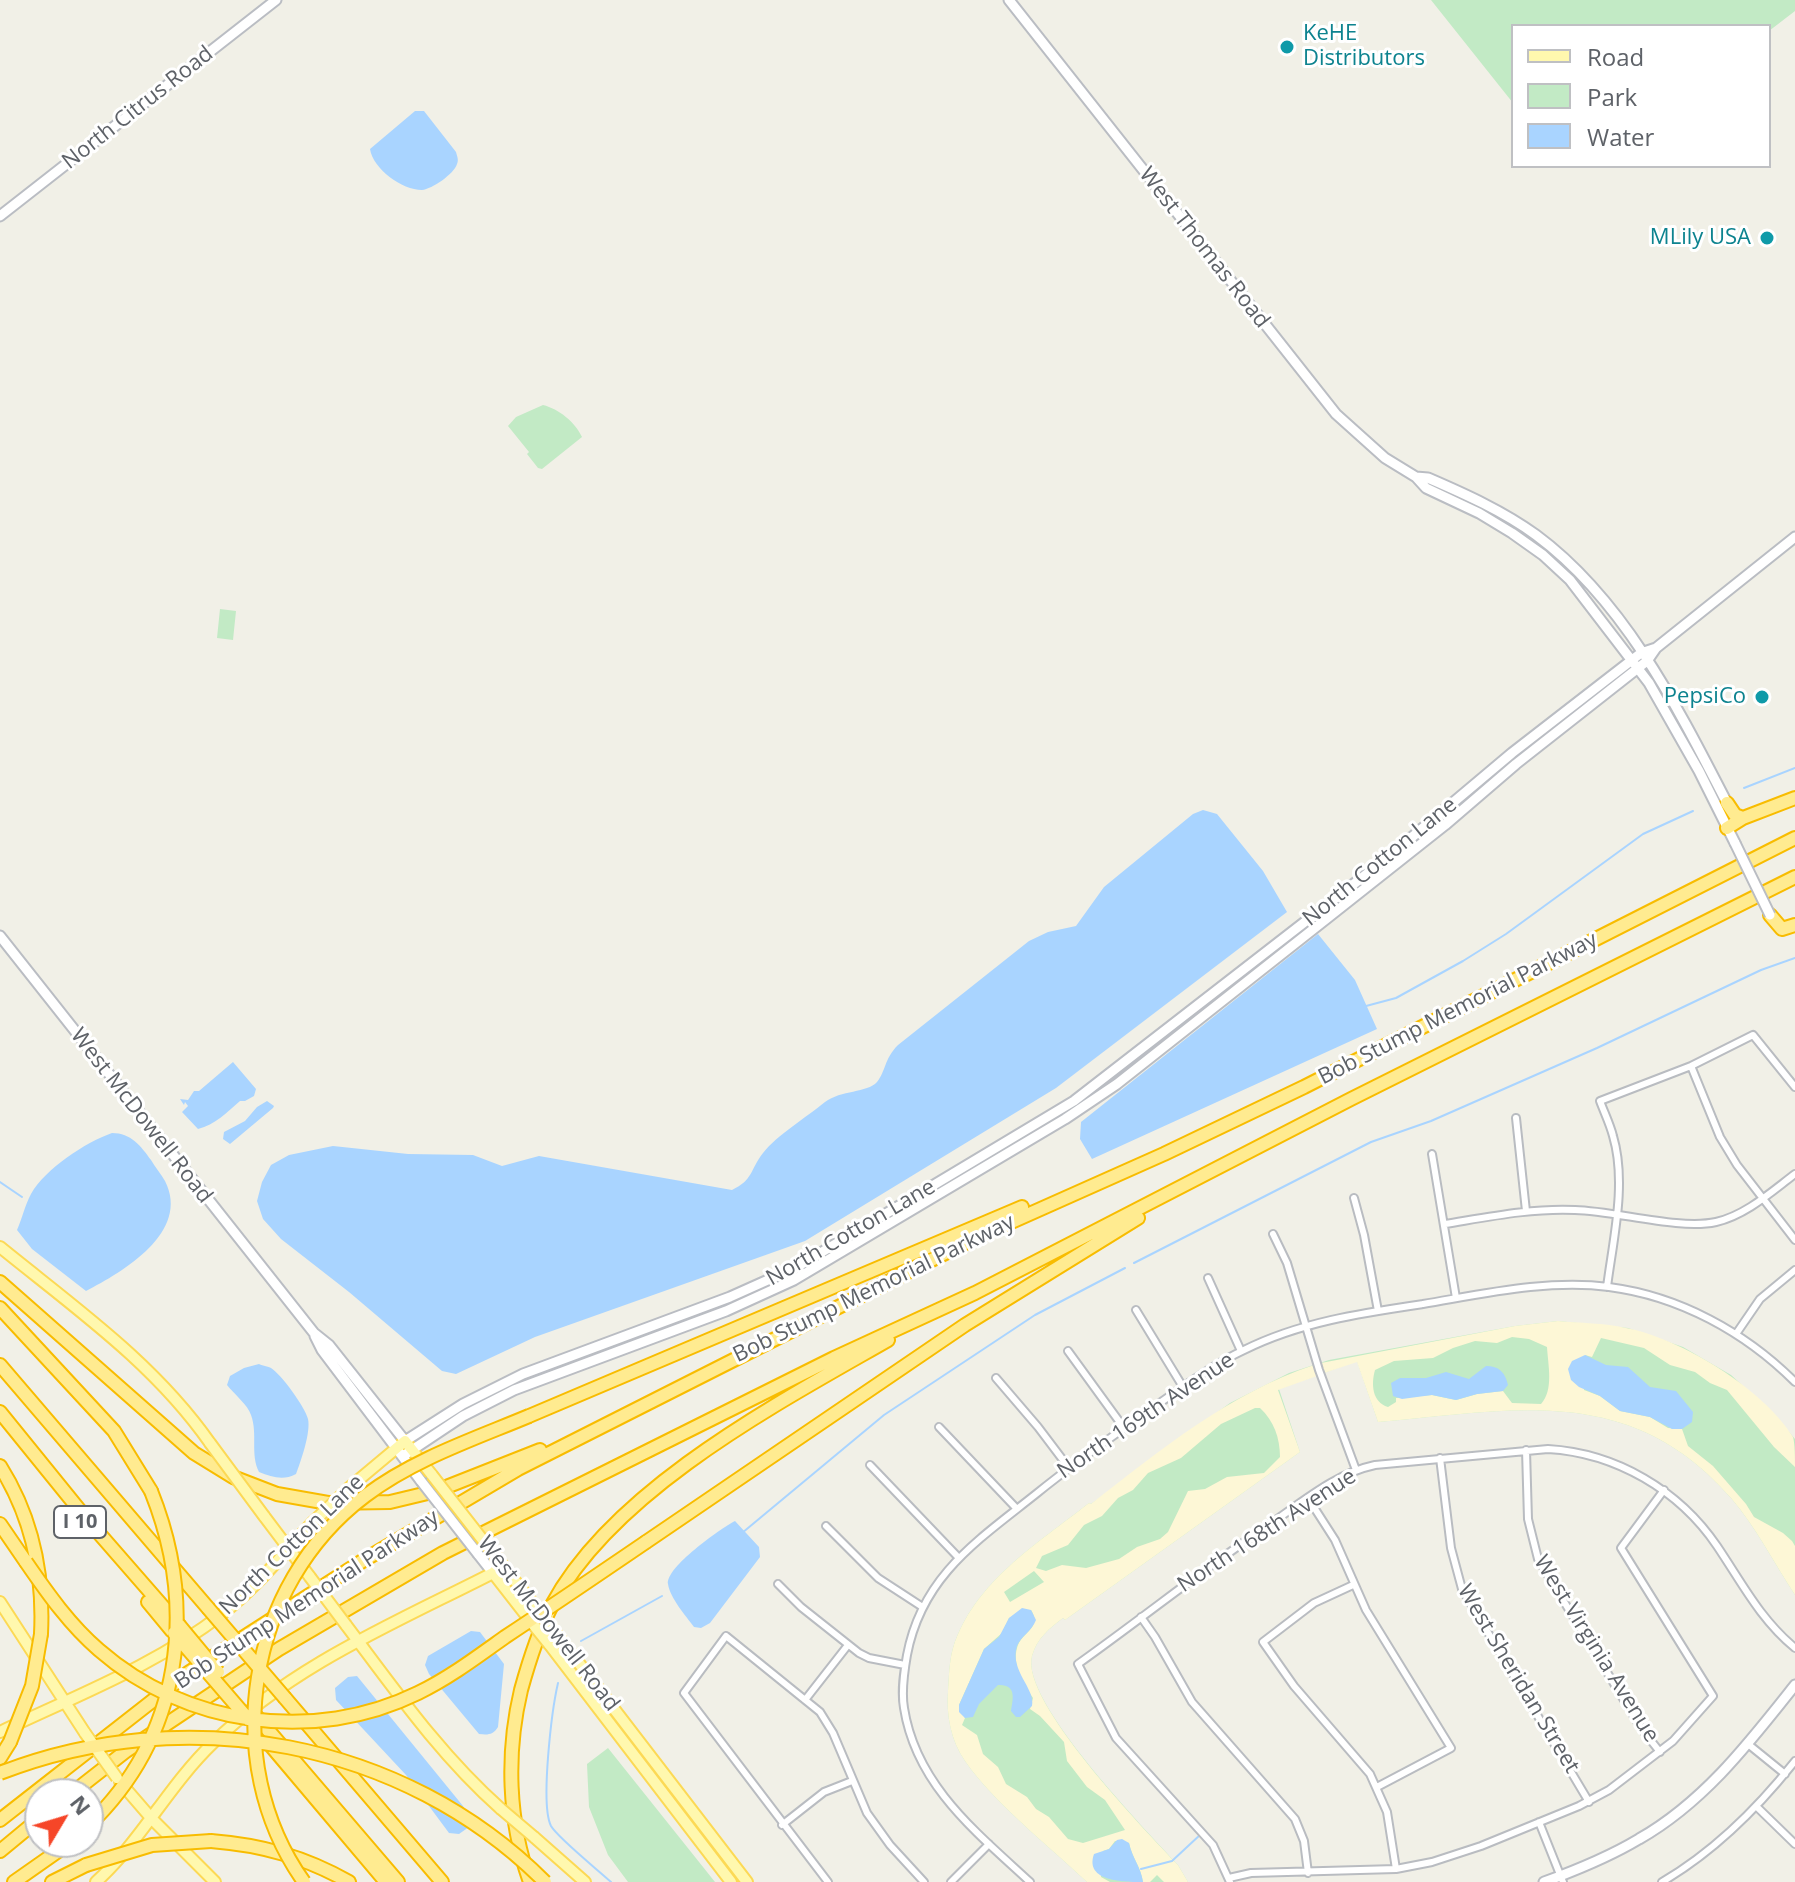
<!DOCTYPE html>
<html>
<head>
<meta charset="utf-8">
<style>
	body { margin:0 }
	#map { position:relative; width:1795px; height:1882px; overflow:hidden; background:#f1f0e7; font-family:"Open Sans",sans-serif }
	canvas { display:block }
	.legend { position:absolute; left:1511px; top:24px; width:260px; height:144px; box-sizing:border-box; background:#fff; border:2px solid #bfc0c3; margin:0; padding:10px 14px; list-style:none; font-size:24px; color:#5e6268 }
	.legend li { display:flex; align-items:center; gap:16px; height:40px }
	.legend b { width:40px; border:2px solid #bfc0c3 }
	.north { position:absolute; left:24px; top:1778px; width:80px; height:80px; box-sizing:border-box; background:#fff; border:2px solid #bfc0c3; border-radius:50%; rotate:52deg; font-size:22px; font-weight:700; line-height:32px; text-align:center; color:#5e6268 }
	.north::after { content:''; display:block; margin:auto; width:28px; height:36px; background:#f64628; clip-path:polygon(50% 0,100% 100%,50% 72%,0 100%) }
</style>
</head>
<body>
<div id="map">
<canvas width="1795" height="1882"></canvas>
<ul class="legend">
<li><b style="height:10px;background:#fff8ae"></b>Road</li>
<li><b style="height:22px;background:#c2eac5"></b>Park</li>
<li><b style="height:22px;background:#a9d4ff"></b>Water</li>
</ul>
<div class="north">N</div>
</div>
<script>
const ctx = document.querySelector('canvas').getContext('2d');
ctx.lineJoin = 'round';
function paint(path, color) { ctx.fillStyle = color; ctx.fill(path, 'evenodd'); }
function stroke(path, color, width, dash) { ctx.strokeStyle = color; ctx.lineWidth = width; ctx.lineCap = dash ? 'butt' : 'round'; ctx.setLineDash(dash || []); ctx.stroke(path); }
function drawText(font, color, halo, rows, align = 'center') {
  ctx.font = font + ' "Open Sans",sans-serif'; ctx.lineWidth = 6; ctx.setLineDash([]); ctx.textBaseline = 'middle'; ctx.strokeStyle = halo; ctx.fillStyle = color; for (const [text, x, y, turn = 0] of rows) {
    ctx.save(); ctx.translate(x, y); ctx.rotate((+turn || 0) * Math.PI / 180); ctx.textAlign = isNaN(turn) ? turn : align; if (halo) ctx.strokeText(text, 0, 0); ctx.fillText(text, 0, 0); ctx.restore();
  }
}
paint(new Path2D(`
	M1431,0H1795V11L1769,31V26H1513V103Z
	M543,405C559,409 575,422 582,437L542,469L538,468L527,454L529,452L508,426L516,417Z
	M220,609L236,611L233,640L217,638Z
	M1558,1321L1628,1328L1683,1347L1731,1375L1773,1413L1795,1439V1595C1774,1563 1756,1527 1731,1498C1630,1382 1513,1410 1378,1422L1357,1361L1279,1389L1300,1452L1065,1620L1063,1618C1049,1629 1037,1638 1032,1656C1020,1701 1146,1830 1178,1865L1188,1882H1087C1049,1846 994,1803 965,1761C951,1741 946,1715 948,1691C949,1677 949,1662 953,1648C974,1582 1037,1544 1089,1503L1091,1504L1230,1403L1289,1373L1329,1360L1515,1326Z
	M608,1748L715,1882H628L608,1855L589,1807L587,1764Z`), '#c2eac5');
paint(new Path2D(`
	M1558,1321C1580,1323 1604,1323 1626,1328C1680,1338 1764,1389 1793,1437C1795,1444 1795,1457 1795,1467L1774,1447L1727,1390L1710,1383L1695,1372L1670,1365L1644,1348L1601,1338L1592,1357L1585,1355L1584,1390L1600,1396L1620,1411L1650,1417L1668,1428L1682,1429L1688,1446L1713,1466L1746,1504L1754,1517L1783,1533L1792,1541L1795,1546V1595C1774,1563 1756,1527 1731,1498C1630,1382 1513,1410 1378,1422L1357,1362L1324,1373L1321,1363L1515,1326ZM1512,1337L1529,1339L1547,1347C1548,1365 1554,1390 1541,1404L1512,1403L1503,1391L1477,1394L1456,1400L1432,1395L1396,1398V1402L1388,1407C1372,1402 1371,1384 1375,1370L1394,1361L1433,1358L1453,1348L1475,1341L1497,1343Z
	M1314,1365L1317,1376L1278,1390L1300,1452L1065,1620L1063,1618C1049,1629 1037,1638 1032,1656C1020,1701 1145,1830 1178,1865L1188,1882H1164L1157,1875L1150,1882H1143C1141,1867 1132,1858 1129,1843L1115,1841L1109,1849L1103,1851L1101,1877L1110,1882H1087C1049,1846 994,1803 965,1761C951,1741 946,1715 948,1691C949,1677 949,1662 953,1648C974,1582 1037,1544 1089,1503L1091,1504C1160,1450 1230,1393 1314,1365ZM1255,1408H1260C1274,1421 1280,1438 1280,1457L1264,1473L1227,1477L1205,1489L1188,1491L1168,1532L1160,1539L1137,1547L1119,1559L1086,1568L1062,1565L1046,1571L1036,1568L1042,1556L1068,1545L1084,1525L1102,1516L1118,1498L1133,1490L1148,1473L1181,1458L1221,1424ZM1034,1571L1044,1582L1010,1602L1004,1592ZM1031,1610C1043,1628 1021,1632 1017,1648C1012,1666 1024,1684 1033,1698L1030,1709L1040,1716L1064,1742L1067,1761L1087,1787L1105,1800L1125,1830L1083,1843L1068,1839L1049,1817L1036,1809L1027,1797L1006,1784L998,1767L983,1754L977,1735L962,1725L965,1718L959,1705L984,1649L1002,1633L1009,1618Z`), '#fdf7d6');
paint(new Path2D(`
	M415,111H424L456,152C457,156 459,160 457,164C454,174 432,189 422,190C402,190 373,169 370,149Z
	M1203,810L1217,814L1263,871L1287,912L1056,1088L805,1241L535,1337L456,1374L442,1371L349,1292L281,1239L263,1219L257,1201L262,1182L271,1165L289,1155L333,1146L408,1154L473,1155L502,1166L539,1156L732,1190C753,1180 750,1170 763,1153C777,1135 807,1117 825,1102C841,1090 867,1093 877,1082C886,1071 884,1059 898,1045L1029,941L1048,932L1076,926L1104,887L1193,814Z
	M1318,934L1355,980L1377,1029L1092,1159L1080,1139L1081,1122Z
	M233,1062L256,1089L254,1096L245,1101H240C227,1112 215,1125 198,1129L182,1112L188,1106L185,1102L184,1105L180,1099L188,1100L194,1091H199Z
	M267,1101L274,1106L273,1108L230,1144L223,1139L224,1132L245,1121L257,1107Z
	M112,1133C131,1133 141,1146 151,1160C155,1167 161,1174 165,1181C191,1232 123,1272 86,1291L32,1249L17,1230C22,1219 25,1205 31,1194C45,1169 86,1142 112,1133Z
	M1585,1355L1606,1365L1628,1367L1650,1387L1676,1391L1693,1412L1692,1422L1682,1429H1672L1650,1417L1620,1411L1600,1396L1579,1387L1571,1380L1568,1369L1572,1361Z
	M259,1364C261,1365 269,1367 271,1368C281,1374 305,1407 308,1419C311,1432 301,1461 296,1474C283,1481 272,1477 259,1472C250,1454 258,1434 251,1415C248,1405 234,1394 227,1385L230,1376L244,1368Z
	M1486,1366C1499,1366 1505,1372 1508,1385L1503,1391L1477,1394L1456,1400L1432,1395L1402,1399L1393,1396L1391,1383L1400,1378H1426L1446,1372L1469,1379Z
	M735,1521L759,1547L760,1557L710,1623L701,1628L694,1627C686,1616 670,1598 668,1584C666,1567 720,1529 735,1521Z
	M1022,1608L1031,1610L1036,1620C1032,1631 1021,1636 1017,1646C1009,1670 1036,1689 1032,1706L1020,1717H1016L1011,1711C1013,1699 1017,1684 998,1685L979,1704L973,1717L965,1718L959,1712V1705L984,1649L999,1637L1009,1618Z
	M471,1631L480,1632L504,1664L498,1727C493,1735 488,1735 479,1734L429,1674L425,1665L428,1656Z
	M357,1676L463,1806L470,1819L469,1827L459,1834L449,1833L406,1775L336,1700L335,1688L348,1677Z
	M1117,1840L1122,1839L1129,1843C1132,1858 1141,1867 1143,1882C1125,1882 1084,1882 1094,1854L1109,1849Z`), '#a9d4ff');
stroke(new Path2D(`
	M1744,788L1795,768
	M1366,1006L1396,998L1463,961L1506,934L1643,834L1693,811
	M0,1182L22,1197
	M1134,1263L1371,1142L1431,1121L1597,1048L1761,970L1795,958
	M742,1533L884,1415L1035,1315L1125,1268
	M581,1641L662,1596
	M558,1683C552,1709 540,1804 551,1826C558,1838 598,1870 611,1882
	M1141,1869L1172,1861L1201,1834`), '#a9d4ff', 2);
const street = new Path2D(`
	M1691,1066L1720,1137L1737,1165L1795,1240
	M1516,1118L1526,1211
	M1432,1154L1456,1298
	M1354,1198L1364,1235L1378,1311
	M1445,1224C1488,1217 1531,1208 1575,1210C1616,1211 1679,1230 1716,1222C1746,1215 1771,1192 1795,1174
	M1273,1234L1287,1263L1319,1370L1356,1470
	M1208,1278L1241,1351
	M1607,1287C1613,1240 1627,1183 1613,1136C1610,1124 1604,1112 1600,1101L1691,1066L1753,1035L1795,1087
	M1136,1310L1183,1387
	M1736,1334L1760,1299L1795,1270
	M1068,1351L1124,1428
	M996,1378L1038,1427L1069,1468
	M939,1427L1017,1509
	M1526,1450L1528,1519L1538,1559L1641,1728L1660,1752
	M1440,1458L1451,1548L1462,1589L1589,1802
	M870,1465L958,1557
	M1308,1498L1335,1540L1366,1610L1451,1748L1377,1787
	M826,1526L878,1578L921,1606
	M778,1584L801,1607L859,1653L869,1658L905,1665
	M1353,1585L1314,1603L1263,1642L1294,1686L1370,1774L1387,1812L1396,1869
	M1141,1617L1155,1637L1192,1702L1295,1819L1304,1841L1308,1873
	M805,1700L848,1645
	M1748,1744L1785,1774
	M1757,1807L1795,1844
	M1539,1822L1563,1882
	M782,1825L824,1792L852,1781
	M1229,1878L1251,1873L1396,1869L1432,1862L1481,1846L1579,1806L1609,1790L1673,1741L1713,1696L1621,1548L1664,1490
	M828,1882L684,1693L726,1636L820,1712L833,1733L867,1813L890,1845L924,1882
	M951,1882L989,1844
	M1030,1882C976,1832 916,1785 904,1708C901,1691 904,1672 907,1655C922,1576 977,1541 1036,1494C1074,1463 1114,1435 1154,1407C1183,1387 1212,1365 1244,1350C1300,1322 1362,1313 1423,1304C1483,1294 1548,1279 1609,1287C1679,1296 1745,1332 1795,1382
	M1230,1882L1213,1845L1116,1738L1078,1664C1144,1617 1206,1567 1273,1522C1305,1500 1337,1473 1375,1465L1548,1449C1616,1453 1679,1490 1717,1546C1742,1583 1760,1619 1795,1648
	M1662,1882C1715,1851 1757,1809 1795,1761`);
const secondary = new Path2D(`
	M1009,0L1336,414L1385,458L1416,477L1426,488L1479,513L1512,533L1543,555L1570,580L1649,683L1699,771L1735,843
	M0,216L276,0
	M1416,477L1428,478C1465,494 1503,511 1536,535C1624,600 1678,708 1727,803
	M0,936L314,1333L329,1345L405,1441L463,1404L523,1374L730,1297L797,1267L1074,1101L1386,859L1512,753L1641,653L1656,648
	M315,1336L322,1350L421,1481
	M403,1456L463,1416L514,1390L726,1311L794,1280L1065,1119L1117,1084L1330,916L1445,825L1516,764L1647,661L1656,648L1795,537
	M478,1554L493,1573
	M1544,1882C1577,1870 1609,1857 1639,1839C1704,1802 1749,1743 1795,1685`);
const primary = new Path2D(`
	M0,1247C75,1308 154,1363 210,1443
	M350,1487L405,1441L432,1475
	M264,1516L310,1577
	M497,1558L538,1610
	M493,1573L532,1623
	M0,1602L85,1733
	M346,1625C395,1690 440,1755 501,1809
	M555,1632L747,1882
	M549,1644L731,1882
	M0,1732C75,1696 155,1666 222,1614C256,1588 283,1554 312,1523
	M120,1782L152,1819L215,1882
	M534,1837L585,1882
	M96,1882C141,1841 169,1785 213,1743C293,1665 395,1623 493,1573L497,1569L496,1556`);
const highway = new Path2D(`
	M1727,803L1735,815L1743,818
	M1727,828L1743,818L1795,798
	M1770,915L1782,929L1795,925
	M0,1282L194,1453L233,1477L277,1494L328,1503L390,1502L436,1491L540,1450
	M0,1308L114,1431L151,1491
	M0,1365L208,1608
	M0,1412L90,1523L179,1625
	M529,1416L1022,1207
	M0,1466C32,1517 44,1574 41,1634
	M0,1524L26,1562
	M646,1542L965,1325L1138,1218
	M148,1602L172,1631
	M285,1698L442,1882
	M256,1716L398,1882
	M272,1747L386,1882
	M0,1758L10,1742
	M71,1794L126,1751L279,1649L443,1553L834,1358L975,1293L1351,1099L1795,877
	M0,1820L188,1673L364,1560L518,1469L971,1240L1164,1154L1304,1087L1795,838
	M211,1841C262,1845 305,1857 349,1882
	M0,1851L40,1818
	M14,1882L71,1842
	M52,1882L86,1865
	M530,1882C508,1821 506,1753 521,1690C529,1661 538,1632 552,1605C613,1490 778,1403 888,1340`);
stroke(street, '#b9bcc1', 10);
stroke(secondary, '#babdc3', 13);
stroke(primary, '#fcd955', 14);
stroke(highway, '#f8bc00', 16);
stroke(street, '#fff', 6);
stroke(secondary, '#fff', 9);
stroke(primary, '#fff8ae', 10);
stroke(highway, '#ffeb90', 12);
const secondaryBridge = new Path2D(`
	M1735,843L1770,915
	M421,1481L478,1554`);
const primaryBridge = new Path2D(`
	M210,1443L264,1516
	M432,1475L489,1548
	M312,1523L350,1487
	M310,1577L346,1625
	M538,1610L555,1632
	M532,1623L549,1644
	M85,1733L117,1778
	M501,1809L534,1837`);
const highwayBridge = new Path2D(`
	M26,1562C48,1594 70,1625 99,1650C186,1726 314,1744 418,1693C449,1678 477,1657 505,1637C552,1606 599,1574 646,1542
	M208,1608L285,1698
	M179,1625L218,1672
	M174,1633L248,1719
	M10,1742L32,1686L41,1634
	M0,1773C185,1701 403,1740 545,1882
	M88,1826C182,1736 198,1608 151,1491
	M86,1865L152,1845L211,1841
	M304,1882C218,1761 247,1585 365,1496C414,1459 474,1439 529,1416`);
stroke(secondaryBridge, '#babdc3', 13, []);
stroke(primaryBridge, '#fcd955', 14, []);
stroke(highwayBridge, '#f8bc00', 16, []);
stroke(secondaryBridge, '#fff', 9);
stroke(primaryBridge, '#fff8ae', 10);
stroke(highwayBridge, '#ffeb90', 12);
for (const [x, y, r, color] of [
	[1287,47,8,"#0f9aa8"],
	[1767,238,8,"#0f9aa8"],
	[1762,697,8,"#0f9aa8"]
]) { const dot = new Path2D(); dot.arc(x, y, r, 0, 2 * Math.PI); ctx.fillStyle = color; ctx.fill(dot); stroke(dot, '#fff', 3); }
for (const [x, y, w] of [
	[80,1522,52]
]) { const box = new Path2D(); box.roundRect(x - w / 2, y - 16, w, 32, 6); ctx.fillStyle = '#fff'; ctx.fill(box); stroke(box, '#5e6268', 2); }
drawText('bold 20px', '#5e6268', null, [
	["I 10",80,1522]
]);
drawText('22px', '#0d838f', '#fff', [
	["KeHE",1303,34,"left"],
	["Distributors",1303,59,"left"],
	["MLily USA",1751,238],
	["PepsiCo",1746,697]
], 'right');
drawText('22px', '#5e6268', '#fff', [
	["North Citrus Road",138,108,-38],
	["West Thomas Road",1204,248,52],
	["North Cotton Lane",1380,862,-39],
	["Bob Stump Memorial Parkway",1458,1009,-27],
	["West McDowell Road",141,1116,52],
	["North Cotton Lane",851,1233,-30],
	["Bob Stump Memorial Parkway",874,1289,-26],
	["North 169th Avenue",1146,1416,-34],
	["North 168th Avenue",1267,1531,-33],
	["North Cotton Lane",292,1545,-44],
	["Bob Stump Memorial Parkway",307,1600,-33],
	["West McDowell Road",548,1624,52],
	["West Virginia Avenue",1596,1649,58],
	["West Sheridan Street",1518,1679,59]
]);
</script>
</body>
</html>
